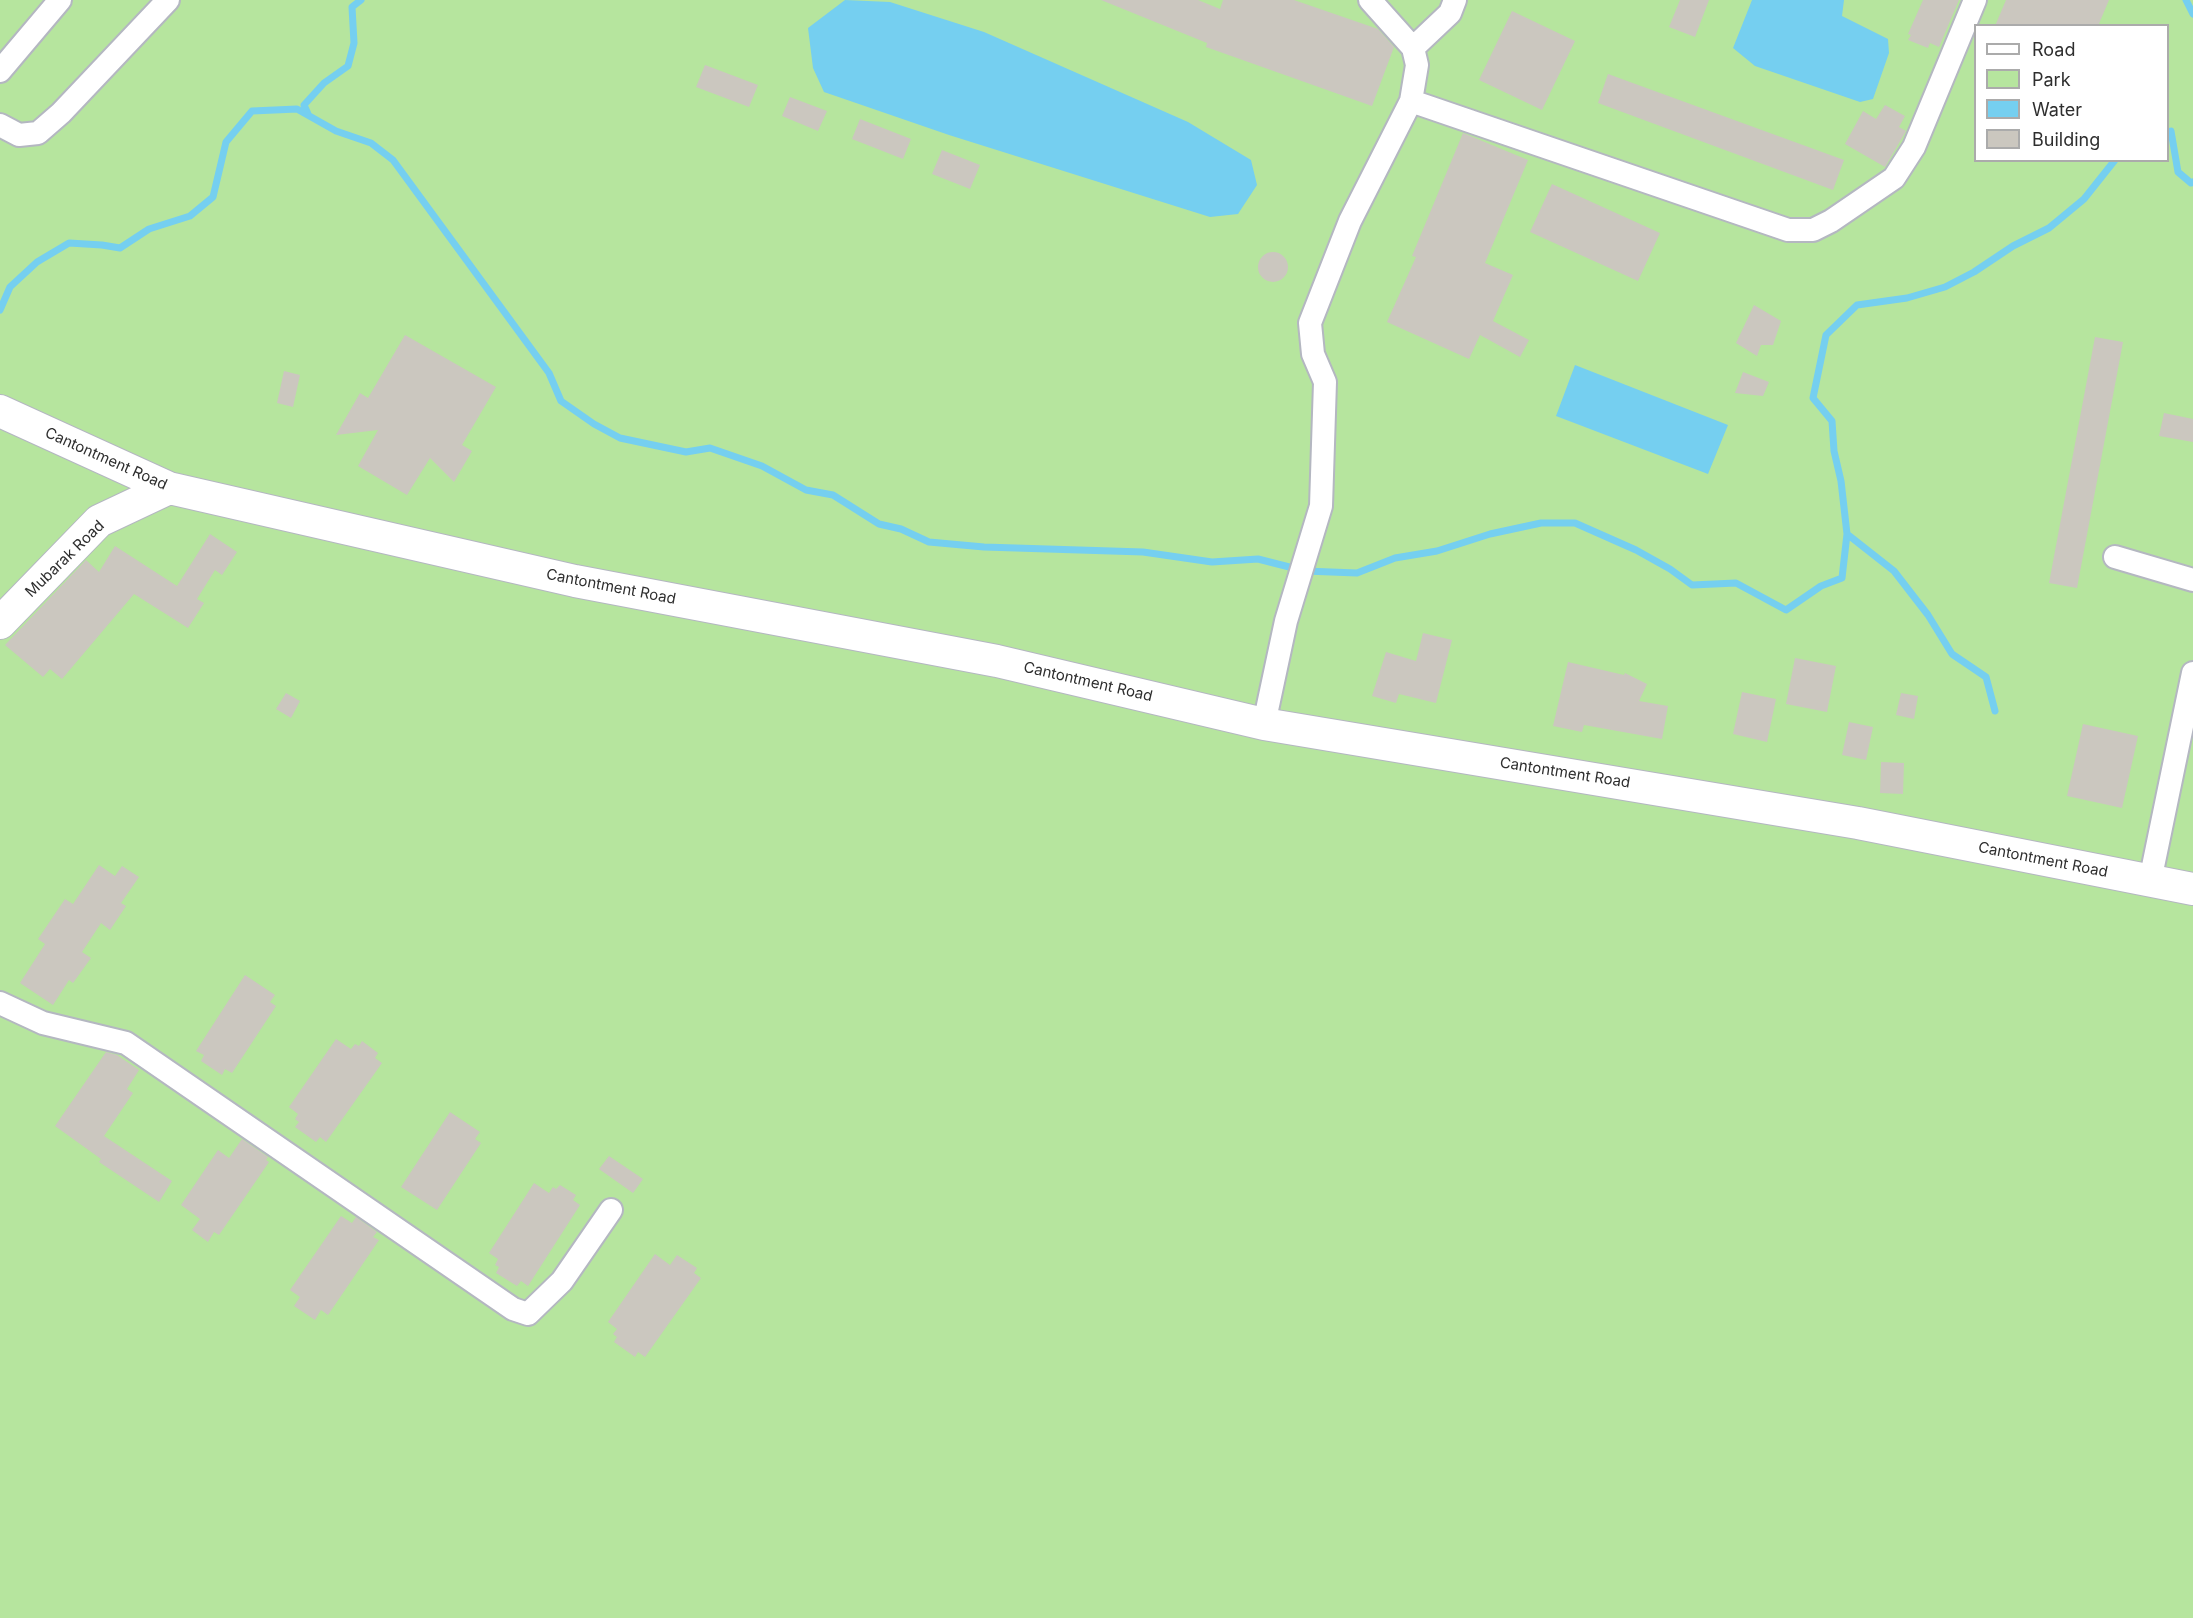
<!DOCTYPE html>
<html>
<head>
<meta charset="utf-8">
<style>
	body { margin:0 }
	#map { position:relative; width:2193px; height:1618px; overflow:hidden; background:#efe9e1; font-family:Inter,sans-serif }
	canvas { display:block }
	.legend { position:absolute; left:1974px; top:24px; width:195px; height:138px; box-sizing:border-box; background:#fff; border:2px solid #ababab; margin:0; padding:8px 10px; list-style:none; font-size:18px; color:#2e2e2e }
	.legend li { display:flex; align-items:center; gap:12px; height:30px }
	.legend b { width:30px; border:2px solid #ababab }
</style>
</head>
<body>
<div id="map">
<canvas width="2193" height="1618"></canvas>
<ul class="legend">
<li><b style="height:8px;background:#fff"></b>Road</li>
<li><b style="height:16px;background:#b6e59e"></b>Park</li>
<li><b style="height:16px;background:#75cff0"></b>Water</li>
<li><b style="height:16px;background:#cbc7bf"></b>Building</li>
</ul>
</div>
<script>
const ctx = document.querySelector('canvas').getContext('2d');
ctx.lineJoin = 'round';
function paint(path, color) { ctx.fillStyle = color; ctx.fill(path, 'evenodd'); }
function stroke(path, color, width, dash) { ctx.strokeStyle = color; ctx.lineWidth = width; ctx.lineCap = dash ? 'butt' : 'round'; ctx.setLineDash(dash || []); ctx.stroke(path); }
function drawText(font, color, halo, rows, align = 'center') {
  ctx.font = font + ' Inter,sans-serif'; ctx.lineWidth = 4.5; ctx.setLineDash([]); ctx.textBaseline = 'middle'; ctx.strokeStyle = halo; ctx.fillStyle = color; for (const [text, x, y, turn = 0] of rows) {
    ctx.save(); ctx.translate(x, y); ctx.rotate((+turn || 0) * Math.PI / 180); ctx.textAlign = isNaN(turn) ? turn : align; if (halo) ctx.strokeText(text, 0, 0); ctx.fillText(text, 0, 0); ctx.restore();
  }
}
paint(new Path2D(`
	M0,0H2193V1618H0ZM1976,26H2168V160H1976Z`), '#b6e59e');
paint(new Path2D(`
	M845,0L890,2L984,32L1188,122L1251,160L1257,185L1238,214L1210,217L949,135L824,92L813,68L808,28Z
	M1752,0H1844L1842,16L1888,39L1889,53L1873,99L1860,102L1755,66L1733,48Z
	M1575,365L1728,425L1708,474L1556,416Z`), '#75cff0');
stroke(new Path2D(`
	M2186,0L2193,14
	M308,114L304,105L324,83L348,66L354,43L352,7L361,0
	M2168,132L2171,131L2178,172L2191,183L2193,182
	M0,310L10,287L37,262L69,243L102,245L120,248L149,229L190,216L213,197L226,142L252,111L297,109L336,131L371,143L393,160L549,373L561,401L594,424L620,438L686,452L710,448L762,466L806,490L833,495L879,524L901,529L929,542L984,547L1143,552L1212,562L1258,559L1305,571L1357,573L1395,558L1437,551L1490,534L1541,523H1575L1636,550L1670,569L1692,585L1736,583L1786,610L1821,586L1842,578L1847,534
	M1995,711L1986,677L1952,654L1928,615L1894,571L1847,534L1841,481L1834,451L1832,421L1813,398L1826,335L1857,305L1907,298L1945,287L1974,272L2013,246L2049,228L2084,199L2115,160`), '#75cff0', 7);
paint(new Path2D(`
	M1101,0H1198L1220,9L1223,0H1294L1378,29L1394,47L1372,106L1206,47L1207,43Z
	M1680,0H1709L1695,37L1669,27Z
	M1923,0H1959L1939,47L1930,43L1928,48L1908,40L1911,35L1908,34Z
	M2006,0H2109L2098,26H1995Z
	M1512,11L1575,41L1542,110L1479,80Z
	M705,65L758,85L749,107L696,87Z
	M1608,74L1844,160L1833,190L1598,103Z
	M790,97L827,111L818,131L782,116Z
	M1885,105L1905,116L1899,127L1906,131L1885,167L1845,144L1863,111L1876,119Z
	M860,119L911,139L903,159L852,139Z
	M1463,133L1528,160L1485,263L1513,275L1493,321L1529,340L1520,357L1480,335L1469,359L1387,322L1416,257L1412,256Z
	M942,150L980,165L970,189L932,174Z
	M1552,184L1660,233L1638,281L1530,232Z
	M1258 267a15 15 0 1 1 30 0a15 15 0 1 1-30 0Z
	M1754,305L1781,321L1773,345H1761L1757,356L1736,343Z
	M405,335L496,387L462,445L472,451L454,482L430,458L407,495L358,466L378,430L336,435L360,393L368,398Z
	M2095,337L2123,342L2077,588L2049,583Z
	M284,371L300,375L293,407L277,403Z
	M1743,372L1769,382L1763,396L1735,393Z
	M2164,413L2193,419V442L2159,436Z
	M210,534L237,552L222,575L215,570L197,599L204,603L188,628L134,594L62,679L50,669L43,677L5,645L86,560L99,572L115,546L177,586Z
	M1423,633L1452,640L1436,703L1399,694L1396,703L1372,696L1386,652L1416,661Z
	M1795,658L1836,666L1827,712L1786,704Z
	M1568,662L1624,675L1625,673L1647,684L1639,701L1668,706L1662,739L1584,725L1582,732L1553,726Z
	M1742,692L1776,699L1767,742L1733,734Z
	M286,693L300,701L291,718L276,709Z
	M1901,693L1918,696L1914,719L1896,715Z
	M1849,722L1873,727L1866,760L1842,755Z
	M2083,724L2138,736L2122,808L2067,796Z
	M1881,762L1904,763L1903,794L1880,793Z
	M99,865L115,876L122,866L139,877L121,903L126,906L110,930L101,923L82,952L91,958L73,983L69,980L53,1005L20,983L45,944L38,939L65,899L73,904Z
	M245,975L275,995L270,1002L276,1006L232,1073L225,1069L222,1075L201,1061L204,1055L196,1051Z
	M336,1039L351,1049L355,1044L359,1046L362,1041L378,1053L375,1058L382,1063L326,1142L320,1137L316,1142L295,1127L299,1122L295,1119L298,1114L289,1107Z
	M106,1052L117,1055L139,1070L127,1089L133,1093L104,1136L172,1181L159,1202L99,1162L101,1159L55,1126Z
	M450,1112L480,1132L475,1139L481,1143L437,1210L401,1187Z
	M242,1139L268,1157L266,1160L269,1162L219,1235L214,1232L208,1242L192,1230L200,1219L181,1205L218,1150L229,1158Z
	M609,1156L643,1179L633,1193L599,1169Z
	M534,1183L549,1193L553,1187L556,1189L560,1185L576,1195L573,1200L580,1205L528,1286L521,1281L517,1286L496,1273L499,1267L495,1265L498,1259L489,1253Z
	M341,1216L352,1223L356,1217L377,1232L373,1237L379,1240L328,1315L321,1310L315,1320L294,1306L300,1297L290,1290Z
	M655,1254L670,1265L677,1255L697,1268L694,1273L701,1278L645,1357L638,1352L635,1357L614,1342L617,1337L613,1334L617,1329L608,1322Z`), '#cbc7bf');
const street = new Path2D(`
	M1413,48L1450,13L1455,0
	M0,71L60,0
	M1411,101L1788,230H1813L1831,221L1894,178L1914,147L1975,0
	M0,125L19,135L38,133L61,113L168,0
	M2115,557L2193,580
	M1264,724L1286,621L1321,506L1325,382L1313,354L1310,323L1350,221L1411,101L1417,65L1413,48L1370,0
	M2150,881L2193,673
	M0,1003L43,1023L126,1043L513,1309L528,1314L562,1281L611,1210`);
const secondary = new Path2D(`
	M0,411L169,488L575,581L997,661L1264,724L1858,823L2193,889
	M0,623L99,521L169,488`);
stroke(street, '#b4b7c1', 26);
stroke(secondary, '#b4b7c1', 34);
stroke(street, '#fff', 22);
stroke(secondary, '#fff', 32);
drawText('15px', '#2e2e2e', '#fff', [
	["Cantontment Road",106,459,24],
	["Mubarak Road",65,559,-44],
	["Cantontment Road",611,587,11],
	["Cantontment Road",1088,682,13],
	["Cantontment Road",1565,773,9],
	["Cantontment Road",2043,860,11]
]);
</script>
</body>
</html>
